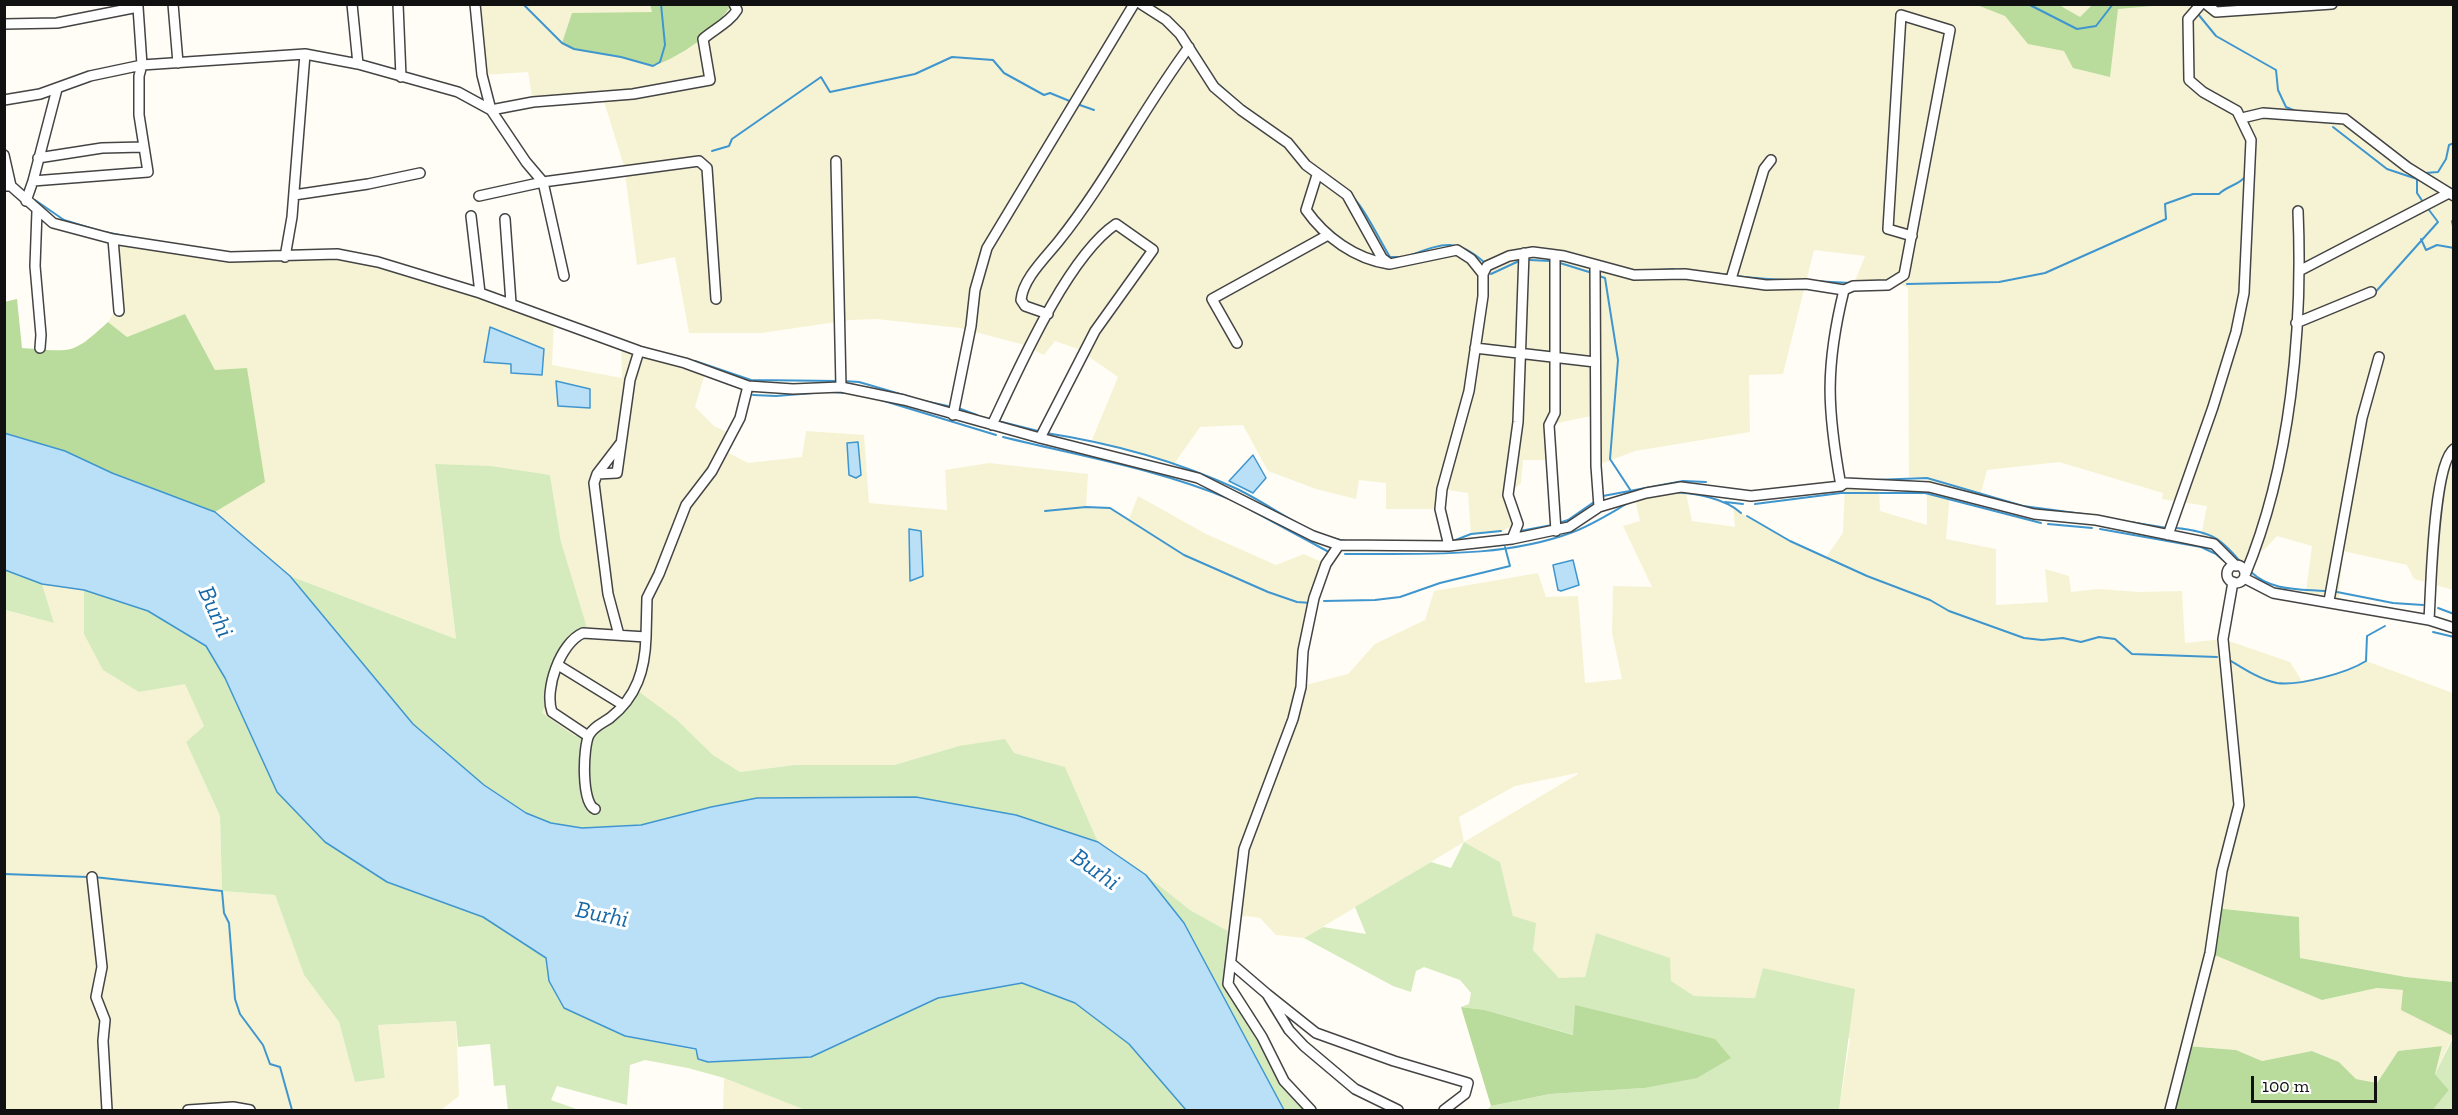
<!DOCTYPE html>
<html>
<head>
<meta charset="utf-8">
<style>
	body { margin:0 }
	#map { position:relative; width:2458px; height:1115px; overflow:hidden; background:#fffdf5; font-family:"Zilla Slab",serif }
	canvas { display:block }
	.frame { position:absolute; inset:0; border:6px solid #111; pointer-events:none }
	.scale { position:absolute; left:2251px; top:1076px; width:126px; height:27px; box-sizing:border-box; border:3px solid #111; border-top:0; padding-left:8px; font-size:18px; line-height:21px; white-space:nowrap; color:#111; -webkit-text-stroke:4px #fff; paint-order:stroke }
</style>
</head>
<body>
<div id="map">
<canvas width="2458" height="1115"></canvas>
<div class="frame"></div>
<div class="scale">100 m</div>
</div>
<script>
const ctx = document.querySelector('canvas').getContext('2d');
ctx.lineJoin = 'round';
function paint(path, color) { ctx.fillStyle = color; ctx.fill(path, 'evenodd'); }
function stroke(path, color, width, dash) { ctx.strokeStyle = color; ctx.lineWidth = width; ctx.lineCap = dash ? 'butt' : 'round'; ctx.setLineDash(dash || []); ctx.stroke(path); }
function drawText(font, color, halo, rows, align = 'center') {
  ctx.font = font + ' "Zilla Slab",serif'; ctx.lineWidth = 6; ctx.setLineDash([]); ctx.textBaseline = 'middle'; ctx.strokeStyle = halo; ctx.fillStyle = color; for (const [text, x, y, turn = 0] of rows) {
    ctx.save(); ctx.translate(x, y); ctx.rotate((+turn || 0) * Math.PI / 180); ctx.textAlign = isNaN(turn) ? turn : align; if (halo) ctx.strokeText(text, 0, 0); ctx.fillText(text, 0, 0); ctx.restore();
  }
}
paint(new Path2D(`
	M475,5H2453V590L2414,579L2407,565L2343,551L2338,605L2305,599L2312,546L2277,536L2264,550L2254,553L2243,569L2224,551L2200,541L2207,506L2162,499L2163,493L2059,462L1987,470L1979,500L1950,493L1946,539L1996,549V605L2048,602L2045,569L2069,576L2071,592L2099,589L2139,592L2182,591L2185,643L2223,639L2290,662L2302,681L2349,670L2366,661L2453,693V982L2406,977L2300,958L2299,917L2216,908L2322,1000L2377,988L2403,990L2453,1036L2435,1074L2442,1046L2398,1051L2377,1083L2356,1079L2339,1062L2313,1051L2262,1061L2236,1050L2188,1046L2170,1110H1839L1850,1039L1763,968L1756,998L1693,996L1596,934L1585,978H1559L1533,950L1513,916L1500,862L1464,842L1304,938L1276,935L1260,918L1247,916L1237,918L1233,934L1190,910L1098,842L1065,767L1014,753L959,746L894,765H794L740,772L713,755L677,720L608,723L575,736L541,713L553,682L561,645L571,636L561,542L550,475L435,465L456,639L290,576L215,512L264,482L215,370L185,314L127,337L108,322L118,307L115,256L106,236L230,257L337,254L378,262L554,322L552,365L622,378L621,344L706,370L695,407L714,426L731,434L723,450L748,463L802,457L806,431L864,435L869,503L947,510L945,470L989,463L1088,474L1086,507L1110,508L1129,519L1138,496L1206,534L1276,565L1304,554L1326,564L1314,598L1302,686L1348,674L1375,644L1425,620L1434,591L1538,573L1546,597L1578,596L1585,683L1622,679L1612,633L1613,586L1652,587L1623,526L1640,521L1635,499L1666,492L1686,493L1692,521L1735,527L1733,506L1741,513L1790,541L1826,557L1843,533L1845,483H1879L1880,511L1927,525V478L1909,477L1908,288L1894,281L1853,286L1865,256L1814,250L1783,374L1749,375L1750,432L1635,451L1596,466L1595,415L1549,425V460H1523L1521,483L1508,495L1518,524L1501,531L1471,534L1468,493L1442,489L1440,509H1386V483L1359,480L1356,499L1316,489L1268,471L1243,425L1200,427L1174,464L1092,440L1118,377L1078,349L1055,341L1044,355L1021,344L960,328L876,319L850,320L761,333H689L675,257L637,265L624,166L602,95L533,102L528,72L482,75ZM1577,773L1578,774L1464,842L1459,817L1515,786Z
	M42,584L84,590V634L139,692L185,683L204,726L186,742L220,816L222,891L275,895L304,975L339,1022L355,1082L385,1078L378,1025L456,1021L459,1096L441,1110H5L4,610L54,623Z
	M724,1078L805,1110H723Z`), '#f6f3d4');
paint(new Path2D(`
	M435,464L491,466L550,475L561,542L587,628L571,636L561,645L553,682L542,713L575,736L608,723L638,691L677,720L713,755L740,772L794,765H894L959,746L1005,739L1014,753L1065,767L1098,842L1016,815L916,797L711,807L641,825L608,828H582L551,823L526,813L484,785L413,724L290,576L456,639Z
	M4,570L42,584L54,623L5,610Z
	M84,590L148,611L207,646L225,678L387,882L483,917L546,958L549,981L625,1036L695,1050L698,1060L708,1062L811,1057L938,998L1022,983L1075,1003L1129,1044L1186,1110H805L724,1078L688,1068L645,1060L630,1065L627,1105L557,1086L551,1100L579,1110H508L505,1085L494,1086L490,1044L458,1047L456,1021L378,1025L385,1078L355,1082L339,1022L304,975L275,895L222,891L220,816L186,742L204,726L185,684L139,692L103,670L84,634Z
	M1464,842L1500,862L1513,916L1536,923L1533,950L1559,978L1585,977L1596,933L1670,958L1671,981L1694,996L1755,998L1763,968L1855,989L1839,1110H1487L1491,1106L1550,1094L1644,1088L1575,1006L1574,1035L1485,1010L1461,1007L1469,1004L1471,993L1460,980L1424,967L1416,971L1411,992L1393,986L1304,938L1323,927L1366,934L1355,907L1431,862L1451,868Z
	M1147,876L1190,910L1233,934L1228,984L1271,1056L1311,1110H1284L1184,923Z
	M2453,1038V1110H2433L2449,1090L2435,1074Z`), '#d5ebbd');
paint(new Path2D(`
	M650,4H728L729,8C711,35 684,55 653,66L621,57L574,49L562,43L572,13L652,12Z
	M1977,5H2059L2080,17L2092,5H2164L2118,9L2110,77L2073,68L2064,51L2028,44L2005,16Z
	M17,299L22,348C72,351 70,357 108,322L127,337L185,314L215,370L247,368L265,482L215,512L112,473L65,451L5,433L4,302Z
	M2215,908L2299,917L2300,958L2406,977L2453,982V1036L2401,1010L2403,990L2377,988L2322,1000L2210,953Z
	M1575,1005L1715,1039L1731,1058L1697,1078L1644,1088L1550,1094L1491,1106L1461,1007L1485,1010L1573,1035Z
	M2187,1046L2236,1050L2262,1061L2312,1051L2339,1062L2356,1079L2377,1083L2398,1051L2442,1046L2435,1074L2449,1090L2433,1110H2170Z`), '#b9dc9c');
const water = new Path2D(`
	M490,327L544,349L542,375L511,373V364L484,362Z
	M556,381L590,389V408L558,406Z
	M4,433L65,451L112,473L215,512L290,576L413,724L484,785L526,813L551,823L582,828L641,825L711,807L757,798L916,797L1016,815L1098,842L1146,875L1184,923L1284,1110H1186L1129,1044L1075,1003L1022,983L938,998L811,1057L708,1062L698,1059L696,1049L625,1036L564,1008L549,981L546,958L483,917L387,882L325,842L277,792L225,678L206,646L148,611L84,590L42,584L5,570Z
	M858,442L861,475L856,478L849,475L847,443Z
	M1253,455L1266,478L1253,493L1229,481Z
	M909,529L921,531L923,576L910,581Z
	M1573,560L1579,585L1561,591L1558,590L1553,565Z`);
paint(water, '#b9e0f7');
stroke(water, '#3f96cf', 1.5);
stroke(new Path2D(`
	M523,4L562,43L574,49L621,57L653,66L660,62L665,45L661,4
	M2028,4L2077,29L2096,26L2113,4
	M2198,14L2216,36L2276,70L2278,90L2286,107L2298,112
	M1187,37L1217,83L1241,104
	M1077,104L1094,110
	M2351,118L2415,167
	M2333,127L2387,169L2417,179V193L2423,202
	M712,151L729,146L732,139L821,77L830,92L915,74L952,57L993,60L1004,73L1044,95L1050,93L1072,102
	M2425,173L2438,172L2446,159L2449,145L2454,143
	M1333,179C1361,197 1373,229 1390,257H1403
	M35,200L64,220L100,231
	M2452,221L2454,231
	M105,232L135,238
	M2421,239L2426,250L2437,245L2454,248
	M1411,255C1444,243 1456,238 1484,262L1501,255
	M1530,260L1550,261
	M1560,263L1589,272
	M1659,270L1674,269
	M1714,273L1728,275
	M1491,274L1519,261
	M1599,276L1605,278L1618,360L1610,459L1631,491
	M1736,276C1774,281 1812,280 1850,283
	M1907,284L1999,282L2045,273L2166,219L2165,204L2193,194H2219C2227,186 2236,186 2244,178
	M2371,297L2438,222L2429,210
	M695,361L751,380L838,381
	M843,381L859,382L907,396
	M831,392L846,393
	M753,395L776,396L813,393
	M881,400L996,435
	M924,401L948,406
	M958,408L977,415
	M998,421L1038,431
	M1046,433C1111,443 1176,461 1235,488C1272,505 1307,536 1347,541
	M1003,437C1080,456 1159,469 1232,500
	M1874,480L1927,478L2023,506L2098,516
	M1673,492C1694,493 1725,498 1741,513
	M1603,496L1683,481L1706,482
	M1725,502L1743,504
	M1240,504L1327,551
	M1755,504L1841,493H1925L2041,523
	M1045,511L1086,507L1110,508L1184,555L1268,592L1297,602L1311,603
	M1747,516L1790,541L1867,576L1930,600L1949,611L2024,638L2042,640L2063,638L2081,642L2099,637L2115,639L2132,654L2217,657
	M2130,522L2167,528
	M1559,523L1568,520L1594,502
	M2048,524L2092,528
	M2177,528C2212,532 2221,538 2243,565
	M2100,529L2201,547L2216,554L2224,561
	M1520,531L1552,525
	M1453,541L1471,534L1501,531
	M1345,554C1419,553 1502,559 1573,532C1592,525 1612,512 1630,502
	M2251,572C2271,591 2299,589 2325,591
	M2337,592L2393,603L2423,605
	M1324,601L1375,600L1400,597L1440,583L1510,566L1505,547
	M2438,608L2454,614
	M2433,632L2454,637
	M2231,661C2244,669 2261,680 2277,683C2299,686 2347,673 2366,661L2367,636L2385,626
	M4,874L88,877
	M94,877L222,891L224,913L229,923L235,999L240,1014L263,1045L270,1064L280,1067L292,1110`), '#3f96cf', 2);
const minor = new Path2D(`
	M173,4L178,63
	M352,4L358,64
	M398,4L401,77
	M475,4L482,75L491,110L526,162L543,182L564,276
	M1141,4L1166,20L1180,34L1214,87L1241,110L1288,143L1306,165L1347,195L1382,258L1390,264L1457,250L1471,259L1483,274
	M2206,4L2216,12L2332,4
	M4,24L57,23L138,7L142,65L139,76V115L148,172L33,181
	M4,100L40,94L90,76L142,65L305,54L358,64L458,92L491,110L533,102L633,94L710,80L703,39C713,30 730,22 737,10L734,4
	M2242,118L2263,113L2345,119L2407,167L2454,196
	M4,155L11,186
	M38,158L102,148L143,147
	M836,161L841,387
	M1317,175L1306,210C1325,237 1355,259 1389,264
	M4,186H11L53,223L113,239L230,257L337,254L378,262L480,293L639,351L685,363L748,386L793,389L841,387L904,400L1040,438L1198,478L1313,536L1339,545L1449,546L1512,539L1569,527L1599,507L1646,493L1681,487L1751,496L1841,486L1845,483L1929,487L2034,514L2096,520L2214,544L2236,566
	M294,195L368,184L420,173
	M479,196L543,182L699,161L707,168L716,299
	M26,201L33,181L57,89
	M37,211L35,266L41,335L40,348
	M471,216L480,293
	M505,219L511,303
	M113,239L119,311
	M1555,255V413L1549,425L1556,531
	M285,257L292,217L305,54
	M1595,265L1596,466L1599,507
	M2301,270L2449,193
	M1731,279L1764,169L1771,160
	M1048,314L1025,306L1021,300C1023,279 1045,258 1058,242C1107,181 1142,110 1189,47
	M2296,323L2371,292
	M1237,343L1212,299L1328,235
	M1475,348L1595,362
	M953,415L971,326L975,290L987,248L1134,4
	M992,425C1018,370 1067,257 1116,224L1153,250L1095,331L1040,438
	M597,474L620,444
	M1841,486C1827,409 1825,367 1844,290
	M2168,535L2213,407L2236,332L2244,293L2251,140L2237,111L2203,92L2189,80L2188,19L2201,4
	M1512,539L1518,524L1508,495L1518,422L1524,253
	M1449,546L1440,509L1442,489L1469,391L1483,296V274L1487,266L1509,256L1533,252L1564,256L1634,275L1685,274L1766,285L1806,284L1844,290L1853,286L1888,285L1904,275L1950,30L1901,15L1888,229L1912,236
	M2227 574a9 9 0 1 1 18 0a9 9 0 1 1-18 0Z
	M2245,575C2291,465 2303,329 2298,211
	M2244,578L2273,593L2429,620L2454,628
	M2329,601L2362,418L2379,357
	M2429,620C2431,590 2433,464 2454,449
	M619,635L608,594L594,483L597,474L617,473L630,380L639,351
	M558,665L623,705
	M588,736L552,712C544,690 560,643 583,633L646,637L647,598L659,574L686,505L712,471L740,418L748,386
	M595,809C581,803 583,747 589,735C594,726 603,723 610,718C637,697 645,669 646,637
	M92,877L102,967L96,997L105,1020L103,1041L107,1110
	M1232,964L1267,994L1289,1030L1304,1046L1355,1089L1398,1110
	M1267,994L1316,1033L1394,1061L1468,1083L1465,1094L1444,1110
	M188,1110L233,1107L250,1110
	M1311,1110L1284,1081L1262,1037L1228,984L1244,849L1293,719L1301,687L1303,651L1314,598L1326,564L1339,545
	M2170,1110L2210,953L2222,871L2239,805L2223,639L2233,582`);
stroke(minor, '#444', 12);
stroke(minor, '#fff', 9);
drawText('italic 24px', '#1768a6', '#fff', [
	["Burhi",215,612,66],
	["Burhi",1095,870,36],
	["Burhi",602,915,12]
]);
</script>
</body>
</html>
